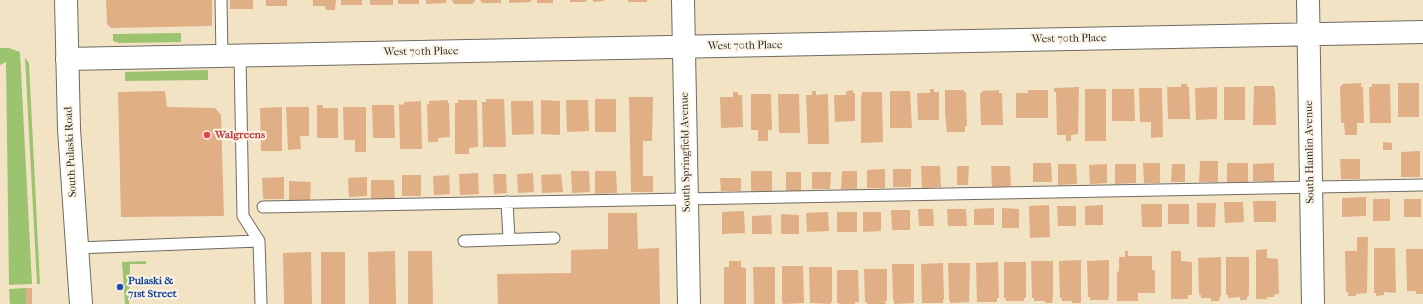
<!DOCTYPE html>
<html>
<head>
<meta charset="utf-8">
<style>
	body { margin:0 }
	canvas { display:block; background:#f2e3c5 }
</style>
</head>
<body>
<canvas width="1423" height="304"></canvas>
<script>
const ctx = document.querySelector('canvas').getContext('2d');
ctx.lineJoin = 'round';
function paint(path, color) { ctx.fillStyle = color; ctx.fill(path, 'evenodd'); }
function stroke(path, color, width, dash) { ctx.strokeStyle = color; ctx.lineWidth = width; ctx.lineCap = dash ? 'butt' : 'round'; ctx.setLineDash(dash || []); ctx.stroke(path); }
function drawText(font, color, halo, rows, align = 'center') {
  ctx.font = font + ' "IM FELL French Canon",serif'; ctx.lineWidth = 4; ctx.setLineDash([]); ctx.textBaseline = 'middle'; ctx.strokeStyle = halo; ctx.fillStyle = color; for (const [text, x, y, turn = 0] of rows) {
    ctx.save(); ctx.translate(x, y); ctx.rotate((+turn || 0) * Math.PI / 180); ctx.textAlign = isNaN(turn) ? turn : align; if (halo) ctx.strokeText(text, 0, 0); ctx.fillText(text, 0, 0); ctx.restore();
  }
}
paint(new Path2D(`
	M181,33V42L119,43L113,41V34Z
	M0,48H9L20,52L32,284L9,285L6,62L0,65Z
	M25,58L29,63L40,284H37Z
	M208,70V80L125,81V72Z
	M146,261V264H130L129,304H125L122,262Z
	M26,288V304H32H10L9,289Z`), '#9cc36f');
paint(new Path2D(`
	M106,0H212V26L111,28L107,24Z
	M230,0H253V9H230Z
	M266,0H287V6H266Z
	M313,0H336L335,10H326L325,6H313Z
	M341,0H362V5H341Z
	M370,0H393V5H370Z
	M398,0H419V4H398Z
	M426,0H446V3L426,4Z
	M452,0H475V2H473V4H454Z
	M480,0H501V3H482Z
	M509,0H531V2L509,3Z
	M537,0H553V3H537Z
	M570,0H586L587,2H570Z
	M593,0H604V1L593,2Z
	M628,0H647V2H628Z
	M1361,83V87H1363L1364,123H1357V135H1345L1344,123H1341L1340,86H1342V84Z
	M1398,83H1419V117H1398Z
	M1181,84H1187V87H1189L1190,119H1168L1167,87H1181Z
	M1372,84H1390L1391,123H1370L1369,87H1372Z
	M1254,86H1274V89H1275L1276,125H1253Z
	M1079,87L1078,134L1071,135V141H1066V135H1057L1056,92H1054V88Z
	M1217,87V119L1196,120L1195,88Z
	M1224,87H1245V120H1224Z
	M1139,88H1162L1163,137L1151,138V122H1140Z
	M930,89H934V92H939V120H918L917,93H930Z
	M1085,89H1106V141H1085Z
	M1112,89H1134L1135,121H1112Z
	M853,90V93H855V121L835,122L834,95H846V91Z
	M945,90H964V92H966L967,126H965V132H947L945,114Z
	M999,90V93H1002L1003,125H981L980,93H982V91Z
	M1028,90H1048V118H1016V93H1028Z
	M165,91L167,107L215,108L221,115L224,216L121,217L118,92Z
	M812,91H816V95L828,94L829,144H808L806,95H812Z
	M890,91H910L912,128H890Z
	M733,92H738V95H742L743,127L721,128L720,97H733Z
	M862,92H882L883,142L861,143V95H862Z
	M751,94H771L772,130H768V141H758V130H751Z
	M778,94H799L800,133H779Z
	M629,97H653L652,141H643V176H653V192H631Z
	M486,99H504L506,147H483L482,102H486Z
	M595,99H616V132H595Z
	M448,100V103H449L450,137L438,138V142H428L427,104H429V101Z
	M458,100H477L478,147L469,148V154H455V103H458Z
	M541,100L560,101V135L541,134Z
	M566,100H588L589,131L567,132Z
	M421,101L422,149H400L399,104L404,105V102Z
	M511,101H533L534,134L512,135Z
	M317,105H323V108H338V138H317Z
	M372,105H394L395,138H373Z
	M282,107V151H261L260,108Z
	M286,107H309V136H300L301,149L288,150Z
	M343,107H366V152H355V140H344Z
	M1383,142L1392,143V150H1383Z
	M1420,151V177H1401V152Z
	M1340,159H1360V179H1341Z
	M1200,161H1218V182H1199Z
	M1033,163H1051L1052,182H1033Z
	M1143,163H1160V183H1144Z
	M1227,163H1248V182H1227Z
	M1274,163V182L1253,181V164Z
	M1058,164H1076L1077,184L1058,185Z
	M1107,164V183L1090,184L1089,165Z
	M1115,164H1136V183L1115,184Z
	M1172,164H1185V182H1171Z
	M921,166H940L941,187L922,188Z
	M957,166H969L968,185H957Z
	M991,166H1010L1011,186L992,187Z
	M885,169V188H867V170Z
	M893,169H911V187H893Z
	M571,171H589L590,192L572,193Z
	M595,171H616L617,193L595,194Z
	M751,171H772V191H751Z
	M842,171H857V189H841Z
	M786,172H801V191H786Z
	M812,172H831L830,189H812Z
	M478,173L479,194L460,195L459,174Z
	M533,173L534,192L518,193L517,174Z
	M493,174H506L507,193L494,194Z
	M561,174L563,192L542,193L541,175Z
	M402,175H421V196H402Z
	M449,175L450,194L434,195L433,176Z
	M284,177V199H263L262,178Z
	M367,177V196L349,197L348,178Z
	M720,178H741V191H721Z
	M371,180H394L395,199H371Z
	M289,181L311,182L310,200H289Z
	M1366,197V216L1342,217V198Z
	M1373,199H1390V221H1373Z
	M1404,199H1421V217H1404Z
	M1253,201H1276V222H1254Z
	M1224,202H1243L1244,222L1225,223Z
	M1197,203H1216L1215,227H1197Z
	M1141,204H1162V227H1142Z
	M1168,204H1189V224H1168Z
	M1049,205L1050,237L1030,238L1029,206Z
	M1103,205V225H1085V206Z
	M1057,206H1076V226H1058Z
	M994,208V225H974V209Z
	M1002,208L1019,209V228H1002Z
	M918,209H933L934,226H919Z
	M947,209H966L967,226H948Z
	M891,210H910V230H892Z
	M744,211L745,233L722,234V212Z
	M828,212L829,231L807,232L806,213Z
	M837,212H857V232H837Z
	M863,212H881V231L863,232Z
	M608,213H637L638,249L659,248L660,304H498L497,274L571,273V250L608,249Z
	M781,214L799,215V234H781Z
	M771,215L772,234H752V216Z
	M1357,237H1368L1367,293L1356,294V296H1348V292H1346L1345,251H1357Z
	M1374,248H1395L1396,293L1384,292V295L1376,296V293H1374Z
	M1267,249V258L1278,259L1279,294H1275L1274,297H1267V299H1256V250Z
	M1406,249H1423V294H1416V291H1407Z
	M395,251L396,304H369L368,252Z
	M408,251H432L433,304H408Z
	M1125,251H1128V256H1152V270H1155V293H1138V301H1117V271L1119,272V257H1125Z
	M1171,251H1181V261L1192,262V295H1188V299H1171Z
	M311,252L312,304H284L283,253Z
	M321,252H345V304H321Z
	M1221,257V295L1219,301H1211V298H1201V295H1199L1198,258Z
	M1226,257H1249V294L1248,297H1247V300H1240V297L1228,298V295H1226Z
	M1081,260V303H1072V301H1062V298H1060L1059,261Z
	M1109,260V297H1108V300H1090V297H1088L1087,261Z
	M729,261H741V267L746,268V304H724V267H729Z
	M1031,261H1053V297L1052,303H1045V301H1034V298H1032Z
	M998,262L999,298H997V302H977L976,263Z
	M1004,262H1026V298H1024V301H1006V298H1004Z
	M943,263L944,299H943V303H922L921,264Z
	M948,263H970L969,302L950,303V300H949Z
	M892,264H914V303L894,304V300H893Z
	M782,266H803L804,303L784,304L782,303Z
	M753,267H775V304H754Z
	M809,267H832V302H831V304L810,303Z
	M864,269H887V301H885L886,304H867V302H865Z
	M837,270H858L859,302H855V304H839V303H837Z
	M26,288H32V304H26Z`), '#e0af86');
const lane = new Path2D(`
	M221,0L222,56
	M240,56L243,216L259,241L261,304
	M507,202L509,239
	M263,207L1423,185
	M464,241L554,238
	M77,248L259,241`);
const street = new Path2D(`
	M683,0L689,304
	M1308,0L1313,304
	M67,59L1423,32`);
const secondary = new Path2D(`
	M66,0L69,129L81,304`);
stroke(lane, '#716b61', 13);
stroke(street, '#716b61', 24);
stroke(secondary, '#716b61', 24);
stroke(lane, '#fff', 11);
stroke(street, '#fff', 22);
stroke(secondary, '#fff', 22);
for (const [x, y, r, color] of [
	[207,135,4,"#e0444e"],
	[120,287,4,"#1a4fb4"]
]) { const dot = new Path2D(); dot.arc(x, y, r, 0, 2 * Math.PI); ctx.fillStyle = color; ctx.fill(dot); stroke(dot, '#fcf5e5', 1.5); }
drawText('11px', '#2b2b2b', '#fcf5e5', [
	["West 70th Place",1069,39,-1],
	["West 70th Place",745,46,-1],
	["West 70th Place",421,52,-1],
	["South Pulaski Road",71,152,-93],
	["South Springfield Avenue",686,152,-91],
	["South Hamlin Avenue",1310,152,-91]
]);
drawText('bold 11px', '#be3a42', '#fcf5e5', [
	["Walgreens",215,135]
], 'left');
drawText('bold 11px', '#164399', '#fcf5e5', [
	["Pulaski &",128,281],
	["71st Street",128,294]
], 'left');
</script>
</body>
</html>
